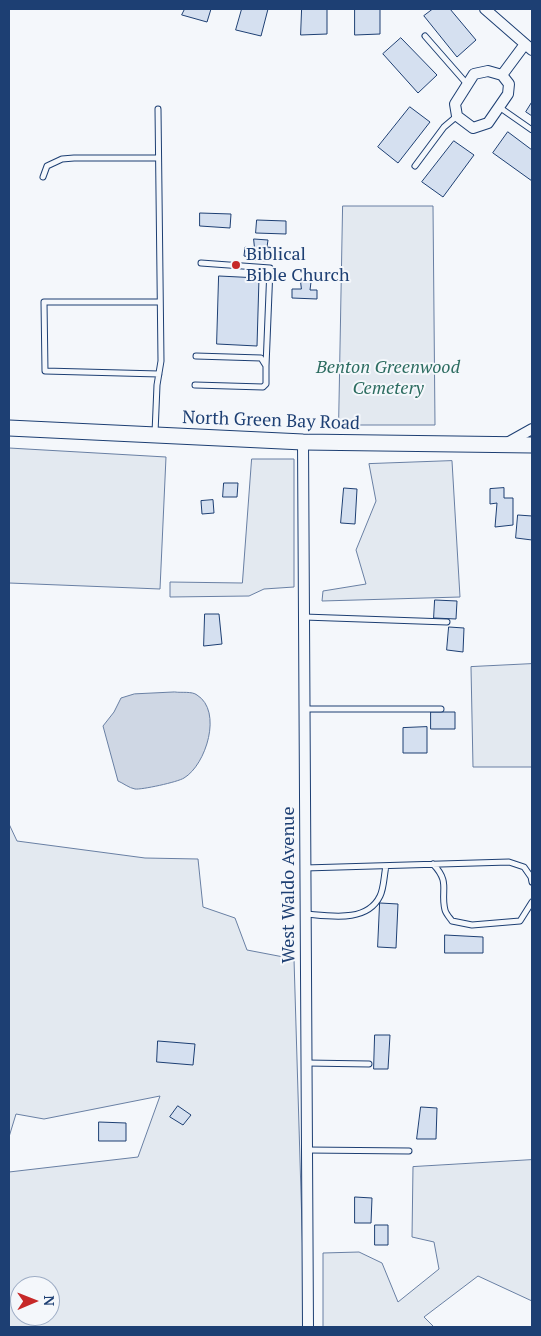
<!DOCTYPE html>
<html>
<head>
<meta charset="utf-8">
<style>
	body { margin:0 }
	#map { position:relative; width:541px; height:1336px; overflow:hidden; background:#f4f7fb; font-family:"PT Serif",serif }
	canvas { display:block }
	.frame { position:absolute; inset:0; border:10px solid #1d3f73; pointer-events:none }
	.north { position:absolute; left:10px; top:1276px; width:50px; height:50px; box-sizing:border-box; background:#f4f7fb; border:1px solid #9eadc5; border-radius:50%; rotate:89deg; font-size:14px; font-weight:700; line-height:20px; text-align:center; color:#1d3f73 }
	.north::after { content:''; display:block; margin:auto; width:18px; height:22px; background:#c62828; clip-path:polygon(50% 0,100% 100%,50% 72%,0 100%) }
</style>
</head>
<body>
<div id="map">
<canvas width="541" height="1336"></canvas>
<div class="frame"></div>
<div class="north">N</div>
</div>
<script>
const ctx = document.querySelector('canvas').getContext('2d');
ctx.lineJoin = 'round';
function paint(path, color) { ctx.fillStyle = color; ctx.fill(path, 'evenodd'); }
function stroke(path, color, width, dash) { ctx.strokeStyle = color; ctx.lineWidth = width; ctx.lineCap = dash ? 'butt' : 'round'; ctx.setLineDash(dash || []); ctx.stroke(path); }
function drawText(font, color, halo, rows, align = 'center') {
  ctx.font = font + ' "PT Serif",serif'; ctx.lineWidth = 4; ctx.setLineDash([]); ctx.textBaseline = 'middle'; ctx.strokeStyle = halo; ctx.fillStyle = color; for (const [text, x, y, turn = 0] of rows) {
    ctx.save(); ctx.translate(x, y); ctx.rotate((+turn || 0) * Math.PI / 180); ctx.textAlign = isNaN(turn) ? turn : align; if (halo) ctx.strokeText(text, 0, 0); ctx.fillText(text, 0, 0); ctx.restore();
  }
}
const green = new Path2D(`
	M343,206H433L435,425H339Z
	M9,448L166,457L160,589L9,583Z
	M252,459H294V587L264,589L249,596L170,597V582L242,583Z
	M452,461L460,597L322,601L323,591L366,584L356,550L376,501L369,464Z
	M532,664V767H473L471,667Z
	M9,824L17,841L145,858L198,859L203,907L235,918L247,950L294,959L305,1327H9V1172L138,1157L160,1096L44,1119L16,1114L9,1137ZM20,1286H50V1316H20Z
	M532,1160V1301L478,1276L424,1317L434,1327H323V1253L359,1252L382,1263L398,1302L439,1269L434,1242L412,1237L413,1167Z`);
paint(green, '#e3e9f0');
stroke(green, '#687fa3', 1);
const water = new Path2D(`
	M175,692C181,693 192,691 197,695C223,711 206,765 184,778C178,782 141,790 135,789C129,788 123,783 118,781L103,726L114,712L121,698L134,694Z`);
paint(water, '#cfd7e4');
stroke(water, '#687fa3', 1);
const building = new Path2D(`
	M185,9H211L207,22L182,15Z
	M242,9H268L261,36L236,30Z
	M302,9H327V34L301,35Z
	M355,9H380V34L355,35Z
	M433,9H450L476,40L457,57L424,16Z
	M401,38L437,75L418,93L383,54Z
	M532,102V116L526,112Z
	M410,107L430,122L398,163L378,147Z
	M508,132L532,150V181L493,153Z
	M454,141L474,155L443,197L422,182Z
	M200,213L231,214L230,228L200,226Z
	M257,220L286,221V234L256,233Z
	M254,239L268,240L267,247L275,248V257H268L267,261L253,260L252,257L244,256L245,247H254Z
	M219,276L259,278L257,346L217,344Z
	M301,282H311L310,290H317V299L292,298V289H301Z
	M224,483H238L237,497H223Z
	M344,488L357,489L355,524L341,523Z
	M504,488V498H513V525L495,527L497,503L490,504V489Z
	M213,500L214,513L202,514L201,501Z
	M518,515L532,516V540L516,538Z
	M435,600L457,601L456,619L434,618Z
	M205,614H219L222,644L204,646Z
	M449,627L464,628L463,652L447,650Z
	M431,712H455V729H431Z
	M427,727V753H403V728Z
	M380,903L398,904L396,948L378,947Z
	M445,935L483,937V953H445Z
	M375,1035H390L388,1069H374Z
	M158,1041L195,1044L193,1065L157,1062Z
	M178,1106L191,1115L183,1125L170,1117Z
	M421,1107L437,1108L436,1139H417Z
	M99,1122L126,1123V1141H99Z
	M355,1197L372,1198L371,1223H355Z
	M375,1225H388V1245H375Z`);
paint(building, '#d5e0f0');
stroke(building, '#1d3f73', 1);
const service = new Path2D(`
	M425,36L467,84
	M499,107L532,130
	M415,166L444,127L457,116
	M43,177L47,166L62,159L74,158H158
	M201,263L270,268L266,366
	M159,374L45,371L44,302H160
	M195,385L263,387L266,384V366L261,358L196,356
	M155,433L157,385L161,361L158,109
	M304,617L447,622
	M305,709H441
	M433,864C451,883 440,890 445,910C446,914 450,918 452,921L472,925L520,921L532,902
	M305,868L509,862L524,867L531,877L532,882
	M306,914C330,916 367,923 380,896C384,888 384,875 386,866
	M307,1063L369,1064
	M307,1150L409,1151`);
const minor = new Path2D(`
	M485,9L532,50
	M502,75L509,84L508,94L488,123L473,128L457,116L455,104L474,74L488,71L502,75L525,44
	M303,442L308,1327
	M507,443L532,429`);
const primary = new Path2D(`
	M9,428L303,442L532,445`);
stroke(service, '#1d3f73', 7);
stroke(minor, '#1d3f73', 12);
stroke(primary, '#1d3f73', 17);
stroke(service, '#f4f7fb', 5);
stroke(minor, '#f4f7fb', 10);
stroke(primary, '#f4f7fb', 15);
for (const [x, y, r, color] of [
	[236,265,5,"#c62828"]
]) { const dot = new Path2D(); dot.arc(x, y, r, 0, 2 * Math.PI); ctx.fillStyle = color; ctx.fill(dot); stroke(dot, '#f4f7fb', 2); }
drawText('18px', '#1d3f73', '#f4f7fb', [
	["Biblical",246,255],
	["Bible Church",246,276]
], 'left');
drawText('italic 18px', '#2c6c60', '#f4f7fb', [
	["Benton Greenwood",388,368],
	["Cemetery",388,389]
]);
drawText('18px', '#1d3f73', '#f4f7fb', [
	["North Green Bay Road",271,421,2],
	["West Waldo Avenue",289,885,-90]
]);
</script>
</body>
</html>
